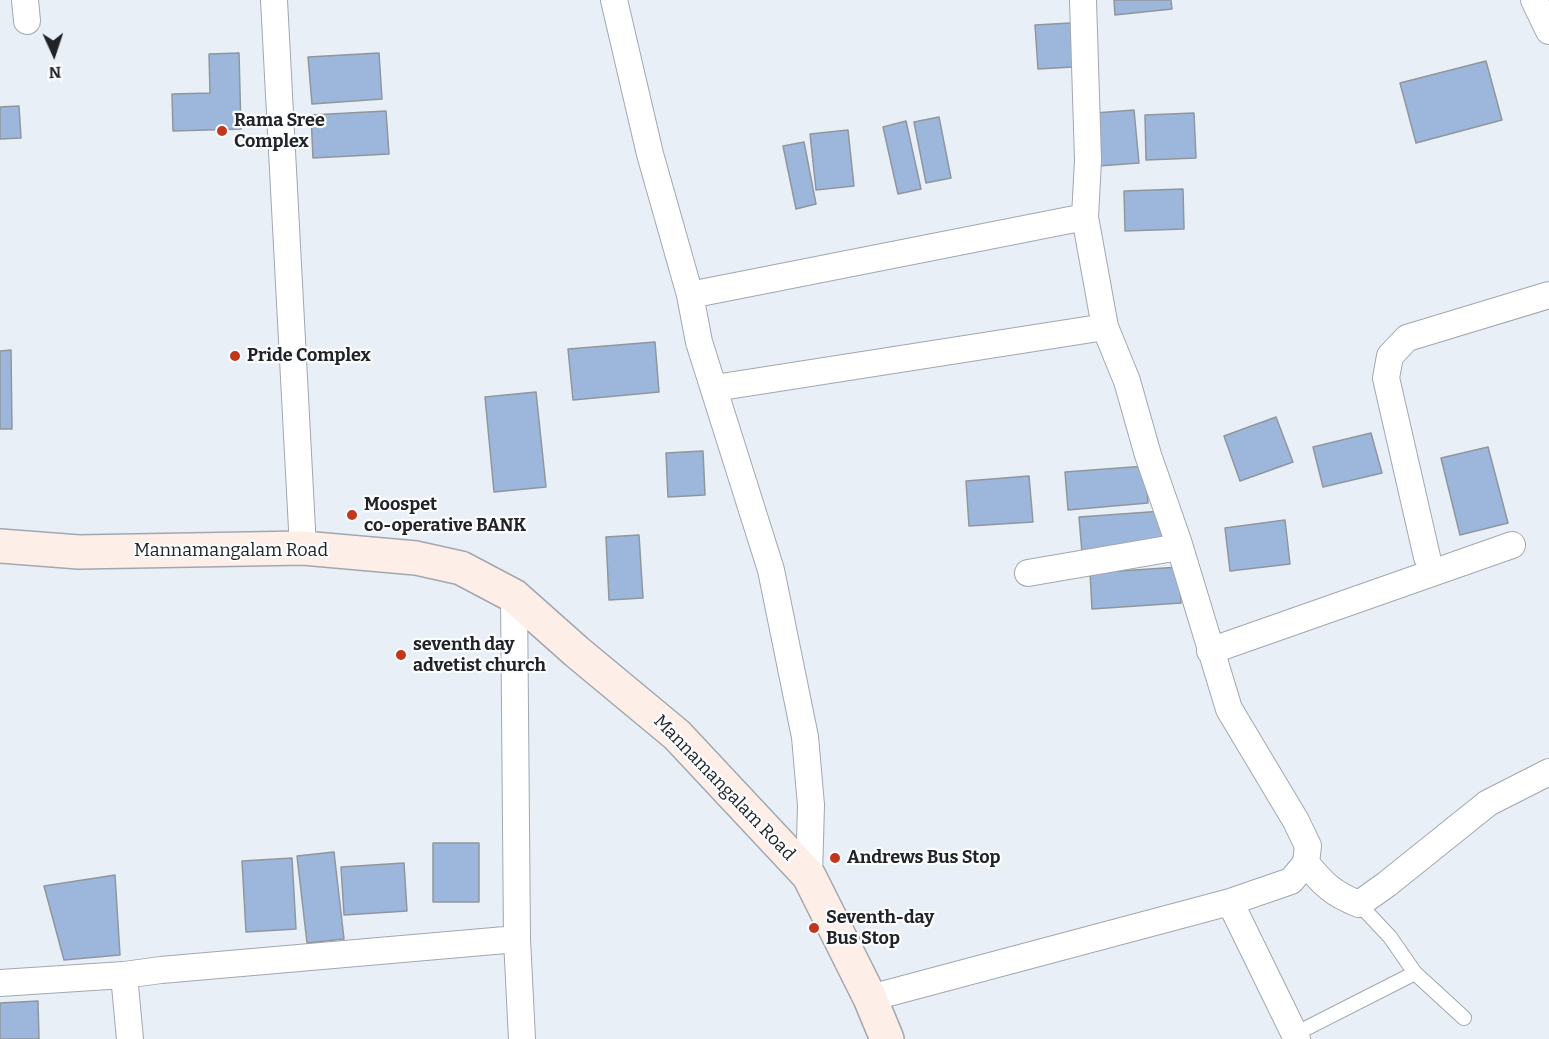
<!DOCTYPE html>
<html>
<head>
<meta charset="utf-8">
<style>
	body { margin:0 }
	#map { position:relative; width:1549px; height:1039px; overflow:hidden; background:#e9eff7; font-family:Bitter,serif }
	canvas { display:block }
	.north { position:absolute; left:24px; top:24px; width:60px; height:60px; -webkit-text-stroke:4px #fbfcfe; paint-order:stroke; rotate:177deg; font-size:16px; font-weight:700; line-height:24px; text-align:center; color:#212326 }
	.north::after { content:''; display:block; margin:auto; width:21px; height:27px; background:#212326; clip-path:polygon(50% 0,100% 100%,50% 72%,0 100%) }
</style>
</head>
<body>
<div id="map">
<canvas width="1549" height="1039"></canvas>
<div class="north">N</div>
</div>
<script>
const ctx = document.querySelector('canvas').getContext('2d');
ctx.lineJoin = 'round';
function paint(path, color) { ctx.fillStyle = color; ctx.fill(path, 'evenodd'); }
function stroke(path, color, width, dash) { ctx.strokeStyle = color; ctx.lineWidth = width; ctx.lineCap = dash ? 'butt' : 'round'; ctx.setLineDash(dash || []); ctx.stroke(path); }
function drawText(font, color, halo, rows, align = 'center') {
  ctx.font = font + ' Bitter,serif'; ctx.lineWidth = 4.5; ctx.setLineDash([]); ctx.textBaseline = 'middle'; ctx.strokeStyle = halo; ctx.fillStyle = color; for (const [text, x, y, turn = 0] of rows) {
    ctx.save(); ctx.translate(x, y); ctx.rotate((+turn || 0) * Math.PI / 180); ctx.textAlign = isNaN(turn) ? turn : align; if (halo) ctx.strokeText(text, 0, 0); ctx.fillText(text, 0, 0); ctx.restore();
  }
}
const building = new Path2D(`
	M1114,0H1171L1172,9L1115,15Z
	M1071,23L1073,67L1038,69L1035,25Z
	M239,53L241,129L173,131L172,94L210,93L209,54Z
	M379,53L382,99L312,104L308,57Z
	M1486,61L1502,120L1416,143L1400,83Z
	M19,106L21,138L0,139V107Z
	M1134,110L1139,163L1099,166L1095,113Z
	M386,111L389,154L313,158L311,115Z
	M1194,113L1196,158L1146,160L1145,115Z
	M939,117L951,178L926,183L914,122Z
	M906,121L921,189L898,194L883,127Z
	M848,130L854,186L816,190L810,134Z
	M804,142L816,204L796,209L783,146Z
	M1183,189L1184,229L1125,231L1124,191Z
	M655,342L659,392L573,400L568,349Z
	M11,350L12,429H0V351Z
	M536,392L546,487L494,492L485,397Z
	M1276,417L1293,462L1240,481L1224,436Z
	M1371,433L1382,473L1323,487L1313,447Z
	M1488,447L1508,523L1460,535L1441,458Z
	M703,451L705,495L668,497L666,453Z
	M1146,466L1148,503L1068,510L1065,472Z
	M1029,476L1033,522L969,526L966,481Z
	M1163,511L1166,547L1082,553L1079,517Z
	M1285,520L1290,564L1230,571L1225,528Z
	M639,535L643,598L609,600L606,537Z
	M1179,567L1181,603L1092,609L1090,573Z
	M433,843H479V902H433Z
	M334,852L344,939L307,943L297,856Z
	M292,858L296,929L246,932L242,861Z
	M404,863L407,911L344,915L341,867Z
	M115,875L120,955L64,960L44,886Z
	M38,1001L39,1039H0V1003Z`);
paint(building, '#9cb7db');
stroke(building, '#90969d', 1.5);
const service = new Path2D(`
	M1359,904L1390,937L1415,973L1464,1018
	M1295,1034L1415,973`);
const minor = new Path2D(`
	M25,0L27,21
	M274,0L303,548
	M614,0L650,154L690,295L699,342L771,570L805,737L811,805L809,876
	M1083,0L1088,160L1085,217L1105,327L1127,381L1148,455L1178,541L1229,709L1296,821L1308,846L1306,863L1291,881L1230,902
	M1534,0L1549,31
	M690,295L1085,217
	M715,388L1105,327
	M1427,557L1386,378L1390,356L1407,338L1549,295
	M1028,573L1179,547
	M1210,651L1512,545
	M1306,863C1323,884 1333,894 1359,904L1387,884L1488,803L1549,772
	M517,939L522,1039
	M0,983L124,975
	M870,998L1230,902L1297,1039
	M130,1039L124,975L161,970L517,939L514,596`);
const secondary = new Path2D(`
	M0,546L79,552L303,548L416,558L461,568L514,596L577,652L677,735L809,876L870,998L887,1039`);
stroke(service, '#a2a7af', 16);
stroke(minor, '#a2a7af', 28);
stroke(secondary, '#a2a7af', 36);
stroke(service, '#fff', 14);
stroke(minor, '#fff', 26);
stroke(secondary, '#fdeee7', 33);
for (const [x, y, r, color] of [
	[222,131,6,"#c2371b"],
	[235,356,6,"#c2371b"],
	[352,515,6,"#c2371b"],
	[401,655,6,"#c2371b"],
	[835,858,6,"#c2371b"],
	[814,928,6,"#c2371b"]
]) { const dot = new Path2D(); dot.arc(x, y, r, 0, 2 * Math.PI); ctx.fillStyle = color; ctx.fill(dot); stroke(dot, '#fbfcfe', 2); }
drawText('bold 18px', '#212326', '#fbfcfe', [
	["Rama Sree",234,121],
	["Complex",234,142],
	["Pride Complex",247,356],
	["Moospet",364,505],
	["co-operative BANK",364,526],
	["seventh day",413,645],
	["advetist church",413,666],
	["Andrews Bus Stop",847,858],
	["Seventh-day",826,918],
	["Bus Stop",826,939]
], 'left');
drawText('18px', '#212326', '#fbfcfe', [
	["Mannamangalam Road",231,551],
	["Mannamangalam Road",724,788,46]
]);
</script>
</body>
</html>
